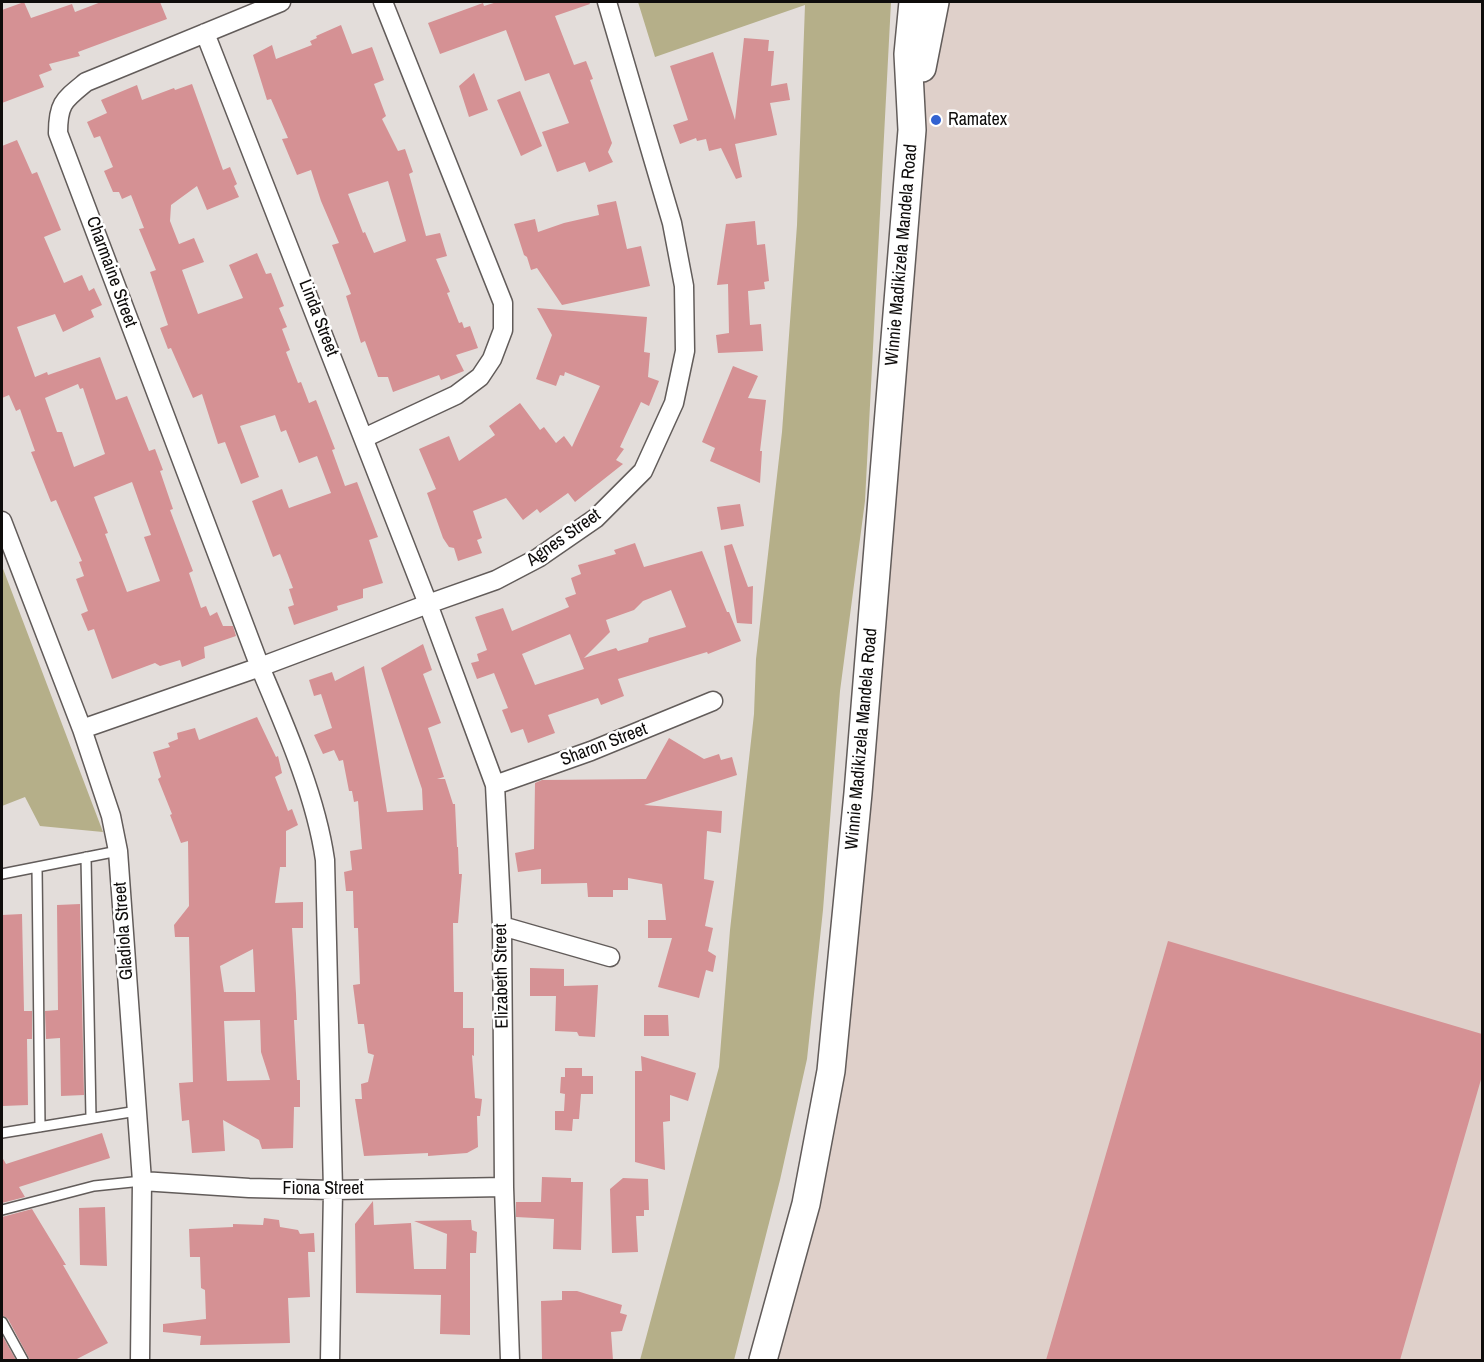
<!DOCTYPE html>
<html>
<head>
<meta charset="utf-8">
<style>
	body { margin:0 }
	#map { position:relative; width:1484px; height:1362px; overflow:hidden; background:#e3ddda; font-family:"Archivo Narrow",sans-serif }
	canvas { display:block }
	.frame { position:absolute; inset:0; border:3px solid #0e0c0b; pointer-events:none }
</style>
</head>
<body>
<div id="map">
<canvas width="1484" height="1362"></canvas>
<div class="frame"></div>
</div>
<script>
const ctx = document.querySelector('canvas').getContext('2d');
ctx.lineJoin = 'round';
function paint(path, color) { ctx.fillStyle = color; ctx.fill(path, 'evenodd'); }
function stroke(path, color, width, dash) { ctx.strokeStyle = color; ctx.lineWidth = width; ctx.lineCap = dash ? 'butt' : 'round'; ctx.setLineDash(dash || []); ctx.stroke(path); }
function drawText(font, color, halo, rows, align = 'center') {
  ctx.font = font + ' "Archivo Narrow",sans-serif'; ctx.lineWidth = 5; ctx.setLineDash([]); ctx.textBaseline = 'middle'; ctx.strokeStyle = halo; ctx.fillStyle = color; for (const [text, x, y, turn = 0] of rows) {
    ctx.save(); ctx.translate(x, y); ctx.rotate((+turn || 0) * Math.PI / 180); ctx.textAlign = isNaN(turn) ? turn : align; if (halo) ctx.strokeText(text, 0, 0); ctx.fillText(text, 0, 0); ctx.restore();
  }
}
paint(new Path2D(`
	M934,2H1482V1360H763L812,1198L912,130Z`), '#dfd0ca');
paint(new Path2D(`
	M638,2H891L865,501L840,691L823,910L807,1059L780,1180L734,1360H640L719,1067L730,930L754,714L756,659L782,432L797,225L805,5L655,57Z
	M2,566L103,832L40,826L25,797L2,806Z`), '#b5af89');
paint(new Path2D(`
	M24,2L31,18L72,4L75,12L101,2H160L167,19L78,52L80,56L49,64L52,70L39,75L44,87L2,103V10Z
	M497,2H589L590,4L555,16L574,65L586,61L593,79L590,80L612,143L608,152L613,162L589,172L585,162L557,172L542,132L569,123L549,73L525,81L506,30L440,54L428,23L483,3L484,6Z
	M341,25L352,54L372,47L384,80L374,84L386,116L382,119L398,151L405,149L413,172L409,174L426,236L440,233L447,256L436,259L450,292L447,293L459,323L462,322L464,328L470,326L478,348L456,355L464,371L441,380L439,375L393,392L388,377H378L365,341L361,343L346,296L351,294L332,245L339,243L321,201L311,170L297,175L282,139L288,138L271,99L267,100L253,55L272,45L276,59L312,45L310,41L317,38L316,36ZM388,181L406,241L374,253L365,232L363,233L348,194Z
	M744,38L769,40L768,51H774L771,86L787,83L790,100L770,103L777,135L735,144L742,177L736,179L721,148L709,151L706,139L697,141L696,138L680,144L673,125L688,120L670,66L713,52L735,120Z
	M474,73L488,110L469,117L459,86Z
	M192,84L223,170L230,167L237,184L234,186L239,197L207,210L197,186L171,205L170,221L179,244L194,238L204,262L182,270L198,314L243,298L229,265L257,253L266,274L271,273L284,306L279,308L287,327L282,329L290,350L286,352L298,383L301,382L309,403L316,400L335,449L332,450L345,486L357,482L378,537L369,540L383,583L363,589V598L337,606L338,610L294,625L288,607L294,605L289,589L293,588L280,554L273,557L252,501L282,489L289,508L331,493L317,456L299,463L286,430L281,432L275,415L240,426L259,477L241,484L225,442L218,444L202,394L193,398L171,348L168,349L160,328L168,325L150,272L156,270L139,229L144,228L131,195L122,199L119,192H113L104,171L113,167L100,136L94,138L87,122L107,113L101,100L137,85L142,100L174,88L175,90Z
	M520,91L542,146L521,156L497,100Z
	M17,140L32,174L37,172L61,230L44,237L64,283L82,275L89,291L94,288L102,305L91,310L94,317L63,332L55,314L17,327L35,377L47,372L48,375L100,357L116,400L127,396L149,451L155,449L163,470L160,471L173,509L170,510L193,571L189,573L201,608L206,606L210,616L217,612L223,626H233L236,636L204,647L205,658L182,667L180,660L160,666L155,663L112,679L94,629L88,631L81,614L88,611L76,579L84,576L79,562L82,561L56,500L51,502L31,452L35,451L20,409L16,411L9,395L2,398V146ZM78,384L80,389L83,388L105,454L74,467L62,432H57L45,398ZM132,482L151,535L144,537L160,581L127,592L105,534L108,533L94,497Z
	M616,201L627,249L641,246L650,286L562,305L537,268L531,270L527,257L524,255L514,224L535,219L538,232L564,223L599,215L597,205Z
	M755,221L757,245L765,244L769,281L764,282L765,289L748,291L750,325L761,324L763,351L718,353L716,335L729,333L728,284L717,285L726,224Z
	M537,308L647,317L644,352L650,353L648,377L659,381L649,406L641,402L620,447L624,449L616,460L623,464L575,502L568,493L540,513L537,509L523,520L506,498L473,511L482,538L477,540L482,553L458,561L454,548L449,547L443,538L427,493L436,489L419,449L449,436L459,461L495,435L489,426L520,403L540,430L544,427L556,443L564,436L572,447L600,386L565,372L564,376L560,375L556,386L536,379L552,335Z
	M733,366L758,376L748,398L766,400L760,451H762L760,483L710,461L715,448L702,442Z
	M740,504L744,526L721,530L717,507Z
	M635,543L644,567L702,551L727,612H729L741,641L708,654L707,652L618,679L624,696L601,705L598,698L548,715L555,733L528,743L523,729L511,733L502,710L508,708L494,673L477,679L471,663L479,661L477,654L487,650L475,617L503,608L512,631L569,607L565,598L576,594L571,578L581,574L578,565L616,554L614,550ZM671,590L686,627L649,638L648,642L618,651L616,648L584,658L610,632L606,620L634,610L643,601ZM570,634L584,669L535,685L522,654Z
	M732,544L748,587L753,586L752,624L737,623L724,546Z
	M423,644L432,670L423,674L441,723L428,728L444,777L437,779H445L453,804H455L457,847H458L459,874H462L458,923H453L454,992H463V1028H474V1056L472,1055L475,1098L482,1099L480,1116H477L478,1147L467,1153L428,1156V1153L364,1156L355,1099H362L361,1084L368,1082L374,1055L368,1053L364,1024H358L353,985L360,984L358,928H354L353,891H346L344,872L352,870L350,851L362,849L358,801L354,802L352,791H349L343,760L339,761L334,750L323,754L314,735L332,728L321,694L314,696L309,680L332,672L335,681L364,666L387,812L423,810L422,789L381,668Z
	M257,717L276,757L278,756L282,773L275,777L288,811L292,809L298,825L286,831V867H280L275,903L303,902V928H292L296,994L297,1020H294L297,1080H300V1107H294L293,1148L262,1149L259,1140L223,1120L225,1151L192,1153L189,1120L182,1121L179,1083L193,1082L189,937H175L174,925L189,906L188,841L181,843L170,815L172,814L158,779L161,777L153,752L170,747L168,743L178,739L177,733L195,728L199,740ZM253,949L255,992H224L220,966ZM260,1020L261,1052L270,1080L227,1081L224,1021Z
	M669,738L704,759L719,754L721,760L732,757L737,775L644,805L722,811L721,833L707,831L704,879L714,881L705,926L713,928L708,951L716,956L713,972L706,970L699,998L658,987L672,938H648V920H666L662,884L628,878V890H613V897H588L587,883L541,884V869L518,872L515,853L534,849L535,783L542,780L646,779Z
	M80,904L84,1095L61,1096L60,1038L46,1039L45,1011L58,1010L57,905Z
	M22,914L24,1011H32V1039H27L28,1105L3,1106L2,915Z
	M1168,941L1482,1034V1076L1400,1360H1046Z
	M530,968L564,969V986L598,985L595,1037L579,1036L577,1032L555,1031L556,996H530Z
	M644,1015H668L669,1036H644Z
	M641,1056L696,1073L688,1101L670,1095V1121L663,1122L665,1170L635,1162V1071H642Z
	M565,1068H582V1076H593V1094H581L579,1119H573L572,1131L555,1130V1111H564L565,1094L560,1093L561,1077H565Z
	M102,1133L110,1158L19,1187L25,1197L2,1203V1157L6,1164Z
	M542,1177L571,1178V1182H583L581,1250L553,1249L554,1219L516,1217V1202H541Z
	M623,1178L648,1179L649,1210H644V1216H636L638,1252L612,1253L610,1189Z
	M373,1201L374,1225L411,1223L414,1269H446L447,1234L414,1221L471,1220L472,1230L477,1232L476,1253H470V1335L440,1334L441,1295L356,1293L355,1224Z
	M105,1207L107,1266L80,1265L79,1208Z
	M32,1209L66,1265H63L108,1343L75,1360H30L8,1319L2,1315V1217Z
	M264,1218L279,1220L280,1227L298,1230L300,1234L314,1233L315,1252H308L310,1297L288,1298L290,1343L200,1345L201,1336L163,1332V1324L206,1319L205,1290L201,1288L200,1257H190L189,1229L233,1227V1224L263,1225Z
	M562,1291H577L622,1305L620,1313L627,1315L622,1331L611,1332L613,1360H542L541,1301L562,1300Z
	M2,1335L16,1360H2Z`), '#d59194');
const lane = new Path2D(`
	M86,857L91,1118
	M37,867L40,1127
	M2,874L118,851
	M2,1133L137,1111
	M2,1210L94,1186L142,1181
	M2,1322L23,1360`);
const street = new Path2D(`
	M281,2L86,82C64,100 58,103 58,133L260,667C285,726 316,796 325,860L333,1190L330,1360
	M205,33L428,604L495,785L502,926L504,1187L510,1360
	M364,438L456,395L480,377L492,359L503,330V303L383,2
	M2,521L82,729L111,816L118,851L142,1181L140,1360
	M82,729L260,667L428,604L496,580L538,558L596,518L643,471L674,403L685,351L684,286L672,223L607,2
	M495,785L591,751L713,701
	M502,926L610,957
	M142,1181L249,1188L333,1190L504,1187`);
const secondary = new Path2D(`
	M922,68L935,2
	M763,1360L806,1204L831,1071L858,793L912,130L908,54L913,2`);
stroke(lane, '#625c5a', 12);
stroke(street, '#625c5a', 21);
stroke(secondary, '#625c5a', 30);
stroke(lane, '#fff', 9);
stroke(street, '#fff', 18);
stroke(secondary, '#fff', 27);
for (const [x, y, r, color] of [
	[936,120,6,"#3262d1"]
]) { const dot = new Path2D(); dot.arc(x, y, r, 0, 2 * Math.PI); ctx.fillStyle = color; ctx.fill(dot); stroke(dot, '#fff', 2); }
drawText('18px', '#0e0c0b', '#fff', [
	["Ramatex",948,120]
], 'left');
drawText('18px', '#0e0c0b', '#fff', [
	["Winnie Madikizela Mandela Road",902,255,-85],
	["Charmaine Street",111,272,70],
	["Linda Street",318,318,69],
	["Agnes Street",564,538,-35],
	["Winnie Madikizela Mandela Road",862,739,-85],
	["Sharon Street",604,745,-21],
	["Gladiola Street",124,931,-94],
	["Elizabeth Street",502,976,-91],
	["Fiona Street",323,1189]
]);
</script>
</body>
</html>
